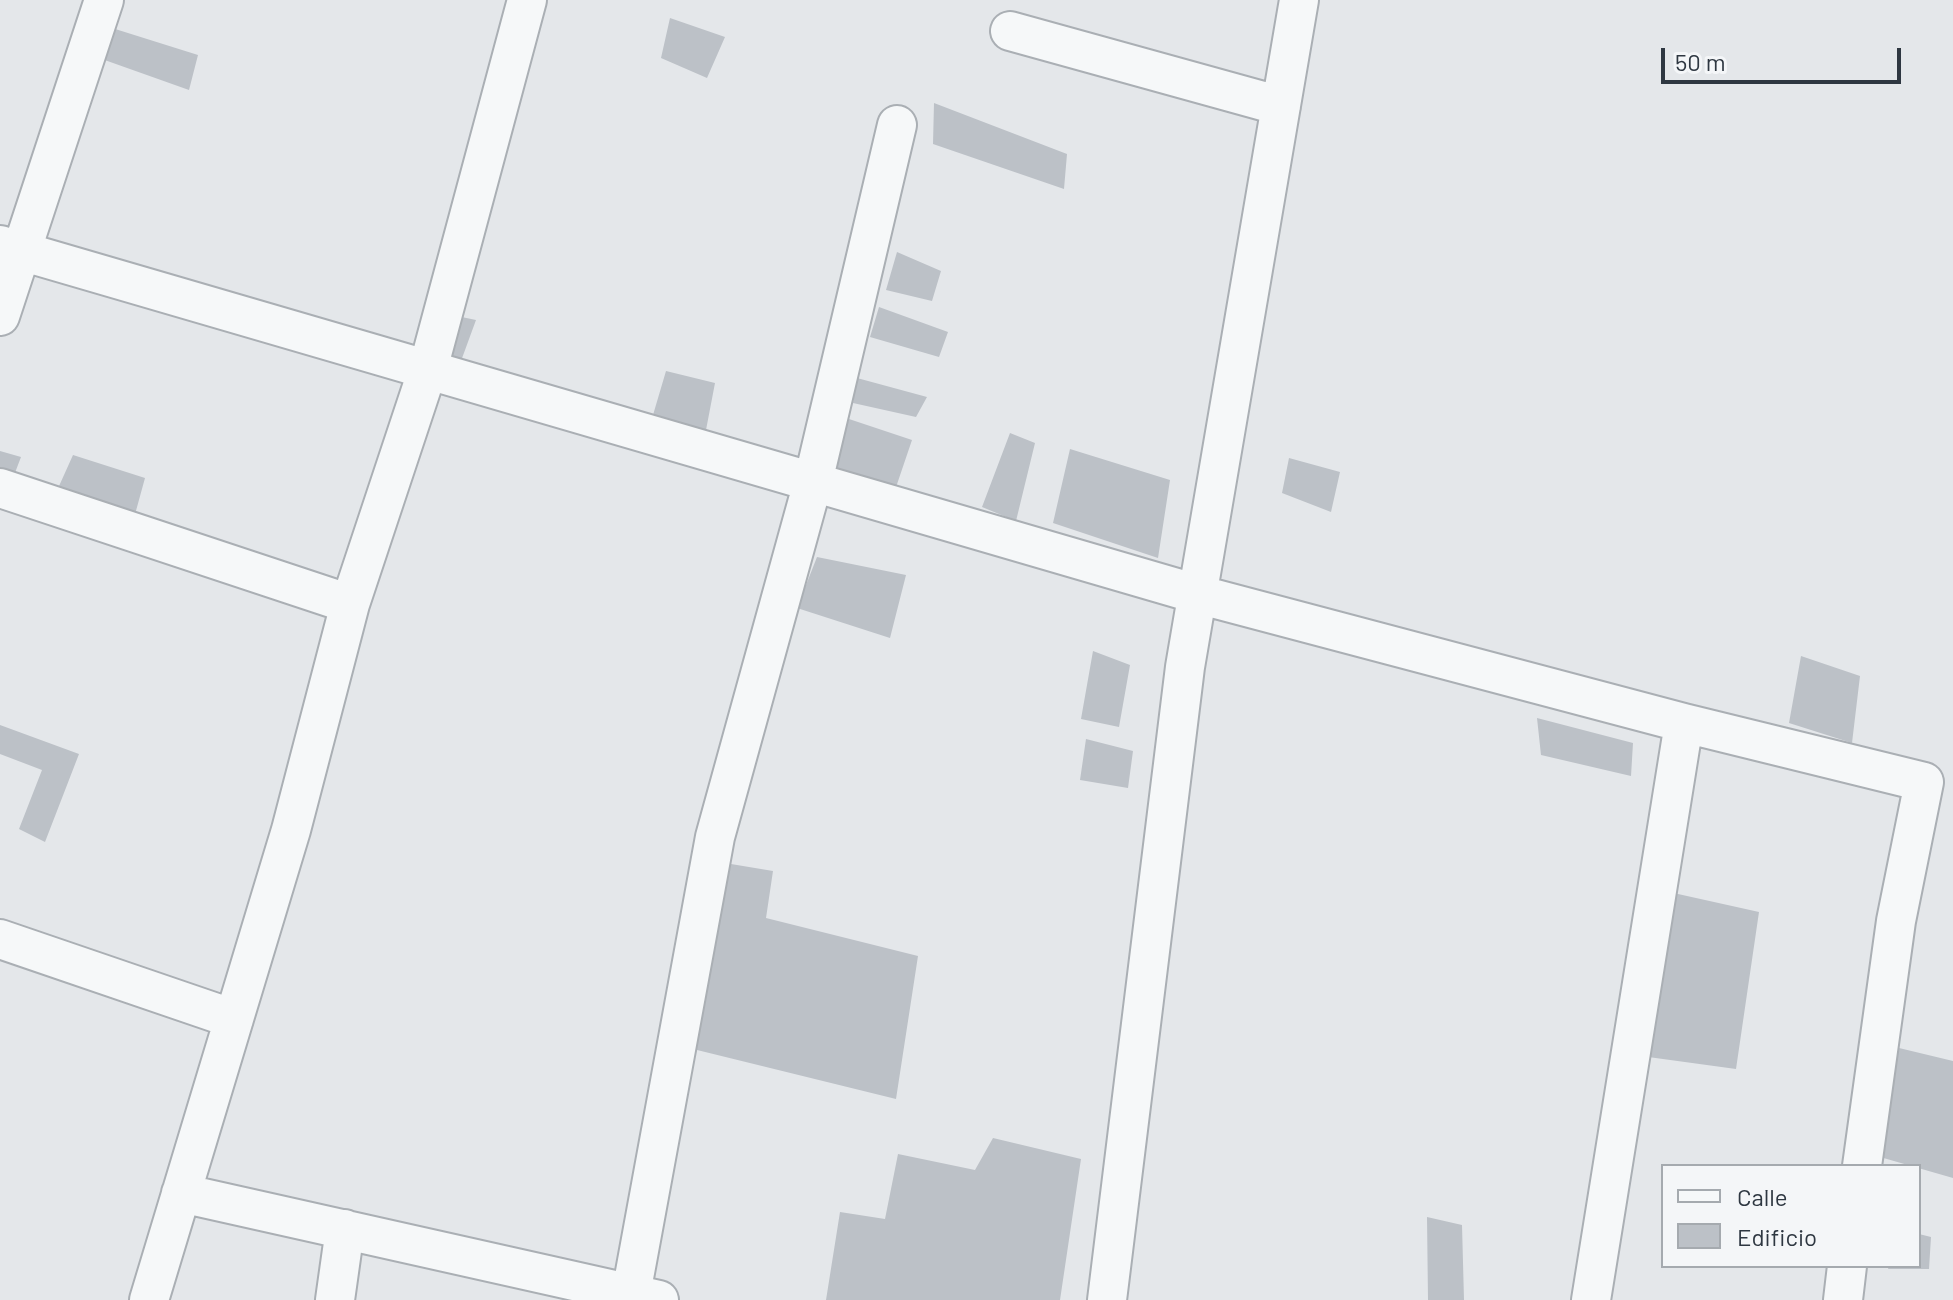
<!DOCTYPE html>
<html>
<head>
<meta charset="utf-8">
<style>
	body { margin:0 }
	#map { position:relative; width:1953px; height:1300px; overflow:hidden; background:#e4e7ea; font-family:Barlow,sans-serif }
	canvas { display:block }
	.legend { position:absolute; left:1661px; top:1164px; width:260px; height:104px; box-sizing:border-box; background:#f4f6f8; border:2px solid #a5aaaf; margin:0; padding:10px 14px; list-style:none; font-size:24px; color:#2e3741 }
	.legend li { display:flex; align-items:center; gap:16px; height:40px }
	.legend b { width:40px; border:2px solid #a5aaaf }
	.scale { position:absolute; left:1661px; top:48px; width:240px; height:36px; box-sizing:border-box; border:4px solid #2e3741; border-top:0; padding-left:10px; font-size:24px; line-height:28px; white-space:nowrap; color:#2e3741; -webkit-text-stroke:6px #f4f6f8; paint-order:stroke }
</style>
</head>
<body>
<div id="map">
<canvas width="1953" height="1300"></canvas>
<ul class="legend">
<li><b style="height:10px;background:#f6f8f9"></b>Calle</li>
<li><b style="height:22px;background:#bcc1c7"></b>Edificio</li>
</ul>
<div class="scale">50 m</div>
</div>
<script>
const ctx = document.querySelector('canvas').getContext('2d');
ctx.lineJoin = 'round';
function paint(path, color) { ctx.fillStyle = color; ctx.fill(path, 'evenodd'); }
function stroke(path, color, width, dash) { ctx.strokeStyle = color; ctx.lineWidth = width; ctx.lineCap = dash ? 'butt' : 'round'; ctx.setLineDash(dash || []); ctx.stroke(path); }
paint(new Path2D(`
	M670,18L725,37L707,78L661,58Z
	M112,28L198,55L189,90L99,58Z
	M934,103L1067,154L1064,189L933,144Z
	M897,252L941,271L932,301L886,290Z
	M879,307L948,332L939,357L870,337Z
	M452,315L476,320L461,361L438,358Z
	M666,371L715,383L706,430L653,415Z
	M857,378L927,397L916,417L853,403Z
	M849,419L912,440L893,496L832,469Z
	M1010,433L1035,443L1016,521L982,507Z
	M1070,449L1170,480L1158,558L1053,523Z
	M0,451L21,457L13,478L0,474Z
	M73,455L145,478L134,518L55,495Z
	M1289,458L1340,472L1331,512L1282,493Z
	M817,557L906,575L890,638L797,608Z
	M1093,651L1130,665L1119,727L1081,719Z
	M1801,656L1860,676L1852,743L1789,723Z
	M1537,718L1633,743L1631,776L1541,755Z
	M0,725L79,754L45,842L19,829L42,770L0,754Z
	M1086,739L1133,751L1128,788L1080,780Z
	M725,863L773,871L766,918L918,956L896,1099L693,1049Z
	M1669,892L1759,912L1736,1069L1641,1056Z
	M1899,1048L1953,1061V1178L1880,1157Z
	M993,1138L1081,1159L1060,1300H826L840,1212L885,1219L898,1154L975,1170Z
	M1427,1217L1462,1225L1464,1300H1428Z
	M1919,1234L1931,1237L1929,1269H1888L1889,1266H1919Z`), '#bcc1c7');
const street = new Path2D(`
	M1010,31L1281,106
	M0,245L1197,594L1684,723L1924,782L1896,921L1862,1166
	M0,316L104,0
	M0,488L350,604
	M0,939L234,1019
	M181,1193L659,1300
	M631,1294L715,837L813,482L897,125
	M149,1300L291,830L350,604L428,369L527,0
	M335,1300L345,1229
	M1107,1300L1185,667L1299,0
	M1591,1300L1684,723
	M1843,1300L1847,1266`);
stroke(street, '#aaafb4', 42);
stroke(street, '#f6f8f9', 38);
</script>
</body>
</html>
